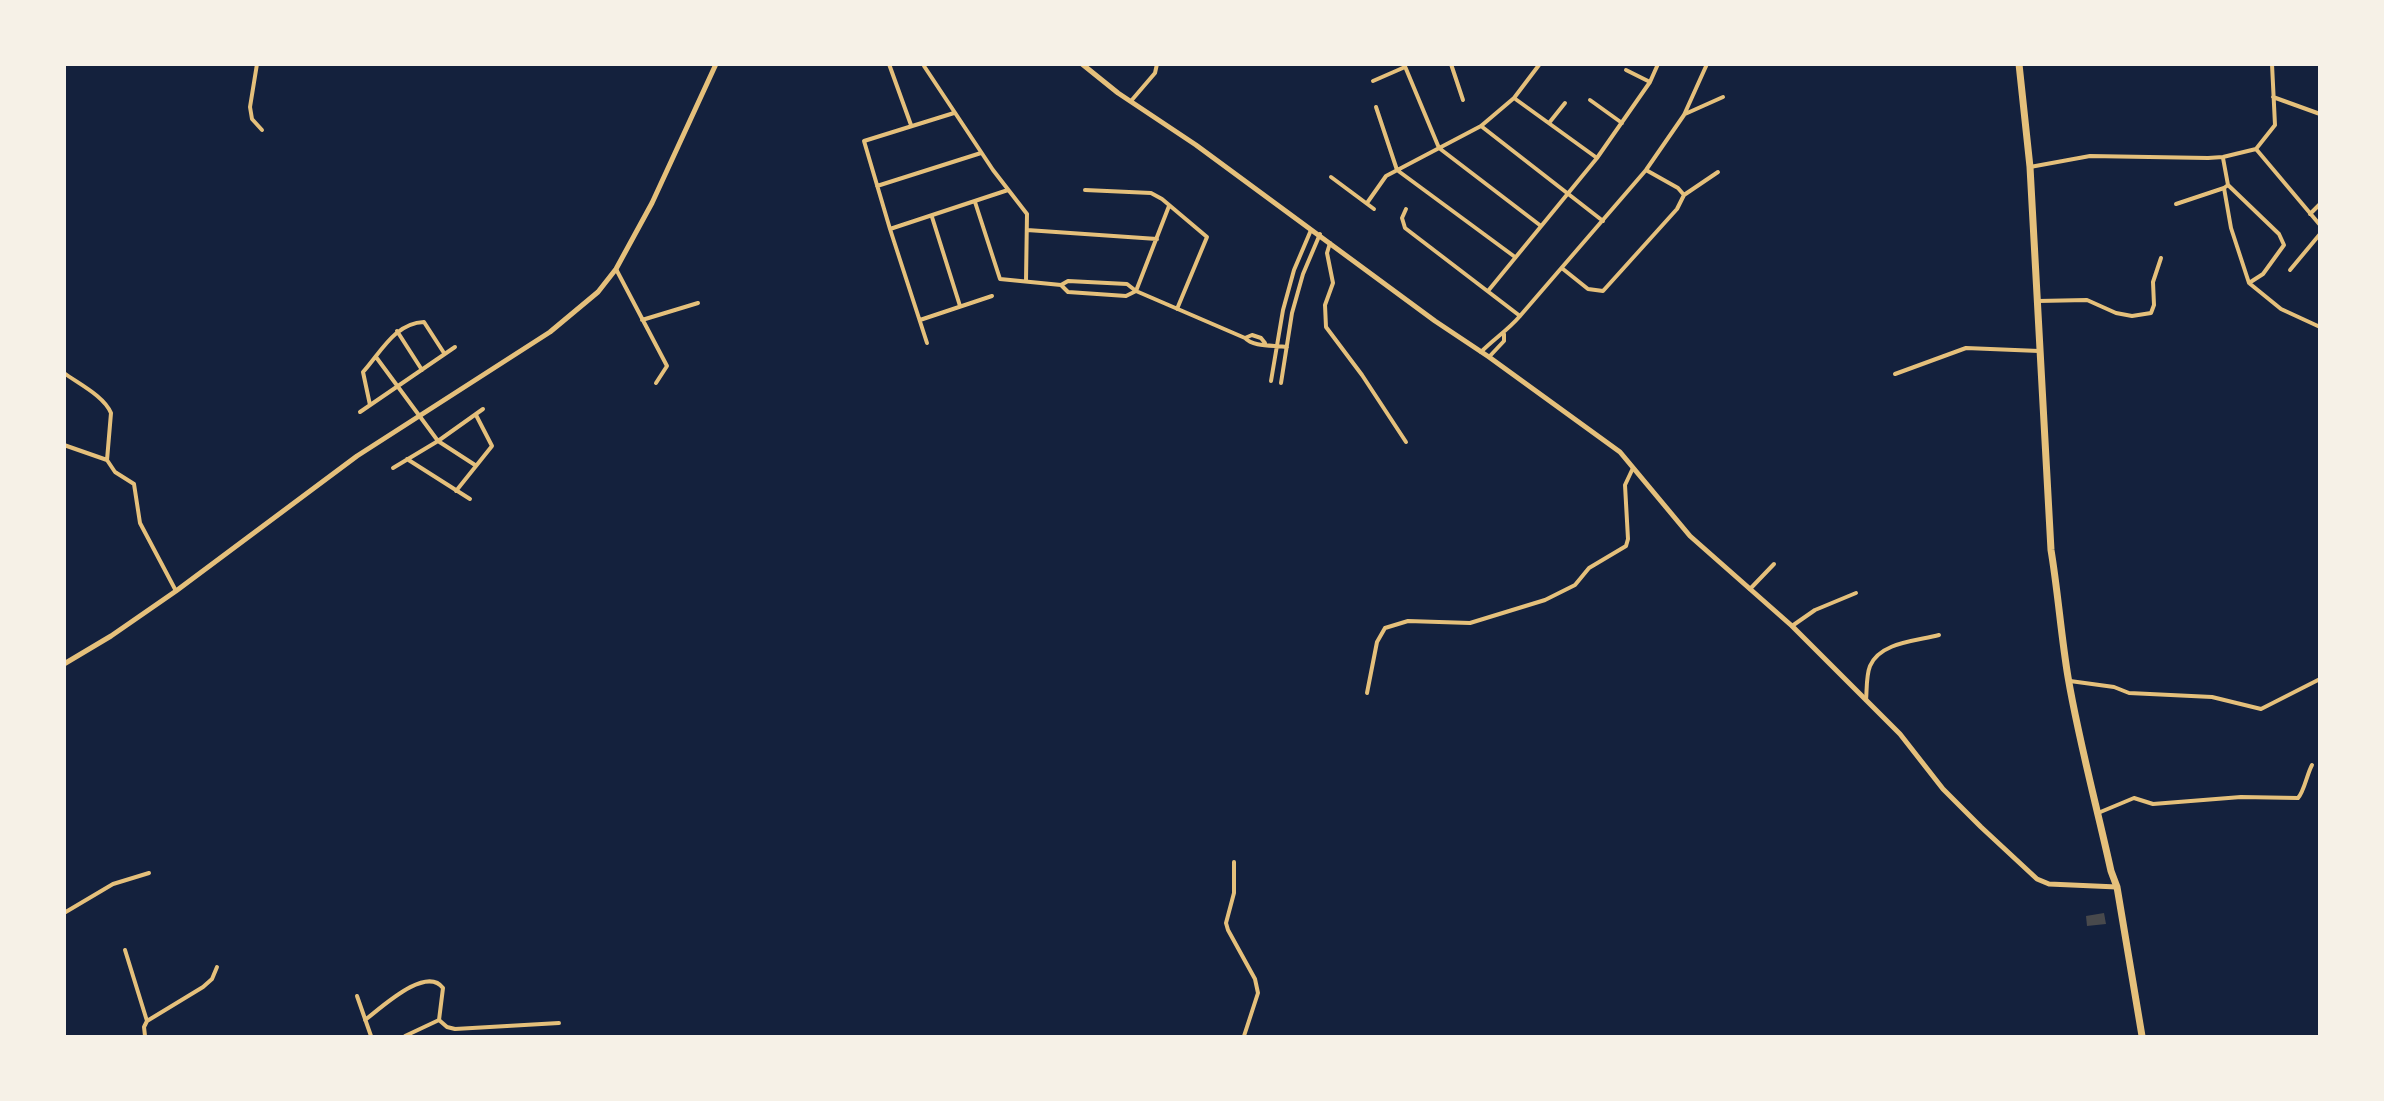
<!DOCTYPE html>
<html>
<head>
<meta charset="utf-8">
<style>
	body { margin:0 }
	#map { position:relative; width:2384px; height:1101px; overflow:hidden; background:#14213d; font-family:"Crimson Pro",serif }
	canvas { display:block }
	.frame { position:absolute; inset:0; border:66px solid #f6f1e7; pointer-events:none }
</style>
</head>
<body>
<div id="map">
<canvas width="2384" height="1101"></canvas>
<div class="frame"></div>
</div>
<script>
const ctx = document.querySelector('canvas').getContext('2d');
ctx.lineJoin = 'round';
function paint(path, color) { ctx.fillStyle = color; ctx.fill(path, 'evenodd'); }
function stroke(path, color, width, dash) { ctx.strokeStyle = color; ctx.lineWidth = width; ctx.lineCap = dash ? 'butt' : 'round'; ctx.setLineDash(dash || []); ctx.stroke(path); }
paint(new Path2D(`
	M2104,913L2106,924L2087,926L2086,916Z`), '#48494c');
stroke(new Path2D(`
	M257,64L250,107L252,119L262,130
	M889,64L911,125
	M1404,64L1439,148L1541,226
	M1451,64L1463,100
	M924,66L993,170L1027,214L1026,281
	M1626,70L1650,82
	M1373,81L1405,67
	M2273,97L2320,114
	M1514,98L1597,158
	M1590,100L1622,123
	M1131,101L1155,73L1157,64
	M1376,107L1397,170L1515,257
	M1685,114L1723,97
	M1549,123L1565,103
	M1481,126L1603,221
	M2256,149L2320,225
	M2223,158L2228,185L2279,234L2284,245L2263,274L2249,283
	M2030,167L2090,156L2208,158L2223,157L2256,149L2275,125L2272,64
	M1646,170L1678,188L1684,195
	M1331,177L1374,209
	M2228,185L2224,188L2231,228L2249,283L2281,309L2320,327
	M877,186L981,153
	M1085,190L1151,193L1162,199L1207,237L1177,309
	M975,202L1000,279L1061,285L1068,281L1127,284L1136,291L1245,338C1253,347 1273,345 1287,347
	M1367,203L1386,176L1481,126L1514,98L1539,65
	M2176,204L2224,188
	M1406,209L1402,218L1405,228L1520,316
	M2310,214L2320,204
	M932,217L960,306
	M890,229L1008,190
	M1027,230L1157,239
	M1330,243L1327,253L1333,283L1325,305L1326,327L1362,375L1406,442
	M616,269L667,366L656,383
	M1563,269L1588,289L1603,291L1677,209L1684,195L1718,172
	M2290,270L2320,234
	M1061,285L1068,292L1126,296L1136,291
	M1136,291L1169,206
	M1488,291L1597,158L1650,82L1658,64
	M2038,301L2087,300L2116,313L2132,316L2151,313L2154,305L2153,282L2161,258
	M642,320L698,303
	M920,320L992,296
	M397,331L422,370
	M1245,338L1252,335L1261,338L1265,343
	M927,343L890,229L864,141L954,113
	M1481,352C1494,339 1508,330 1520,316L1646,170L1684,115L1707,64
	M376,357L438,441L475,465
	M1489,357L1504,341V334
	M64,373C79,384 104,396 111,413L107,460L115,472L134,484L140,523L176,591
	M1895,374L1966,348L2039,351
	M1271,381L1283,310L1294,270L1311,230
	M1281,383L1292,313L1303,274L1320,234
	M370,405L363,372C381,352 395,323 424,322L444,353
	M360,412L455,347
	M64,445L107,460
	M407,459L470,499
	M393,468L438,441L483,409
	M456,491L492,446L476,415
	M1750,589L1774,564
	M1792,626L1815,610L1856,593
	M2070,681L2114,687L2129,693L2212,697L2261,709L2320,679
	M1367,693L1377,642L1385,628L1408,621L1470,623L1545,600L1575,585L1589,568L1626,546L1628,539L1625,485L1633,468
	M1866,700C1867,690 1866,676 1870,666C1880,642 1917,641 1939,635
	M2098,813L2134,798L2153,804L2241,797L2298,798C2304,792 2307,774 2312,765
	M1234,862V893L1226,923L1228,930L1255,979L1258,993L1244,1036
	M64,913L113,884L149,873
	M125,950L147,1021L144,1027L145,1036
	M357,996L371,1036
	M365,1020C381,1008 426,965 443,988L439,1020
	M439,1020L447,1027L455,1029L559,1023
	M147,1021L203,987L212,979L217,967
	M405,1036L439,1020`), '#e5c07b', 4);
stroke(new Path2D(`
	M1082,64L1118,93L1196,145L1435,321L1489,357L1620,452L1690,536L1792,626L1900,734L1943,789L1981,827L2037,879L2049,884L2117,887
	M64,664L111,636L176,591L357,456L550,332L598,292L616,269L652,203L716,64`), '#e5c07b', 5);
stroke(new Path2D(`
	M2019,64L2030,167L2051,550C2058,592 2061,635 2068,677C2079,742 2097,807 2111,871L2117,887L2142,1036`), '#e5c07b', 7);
</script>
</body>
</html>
